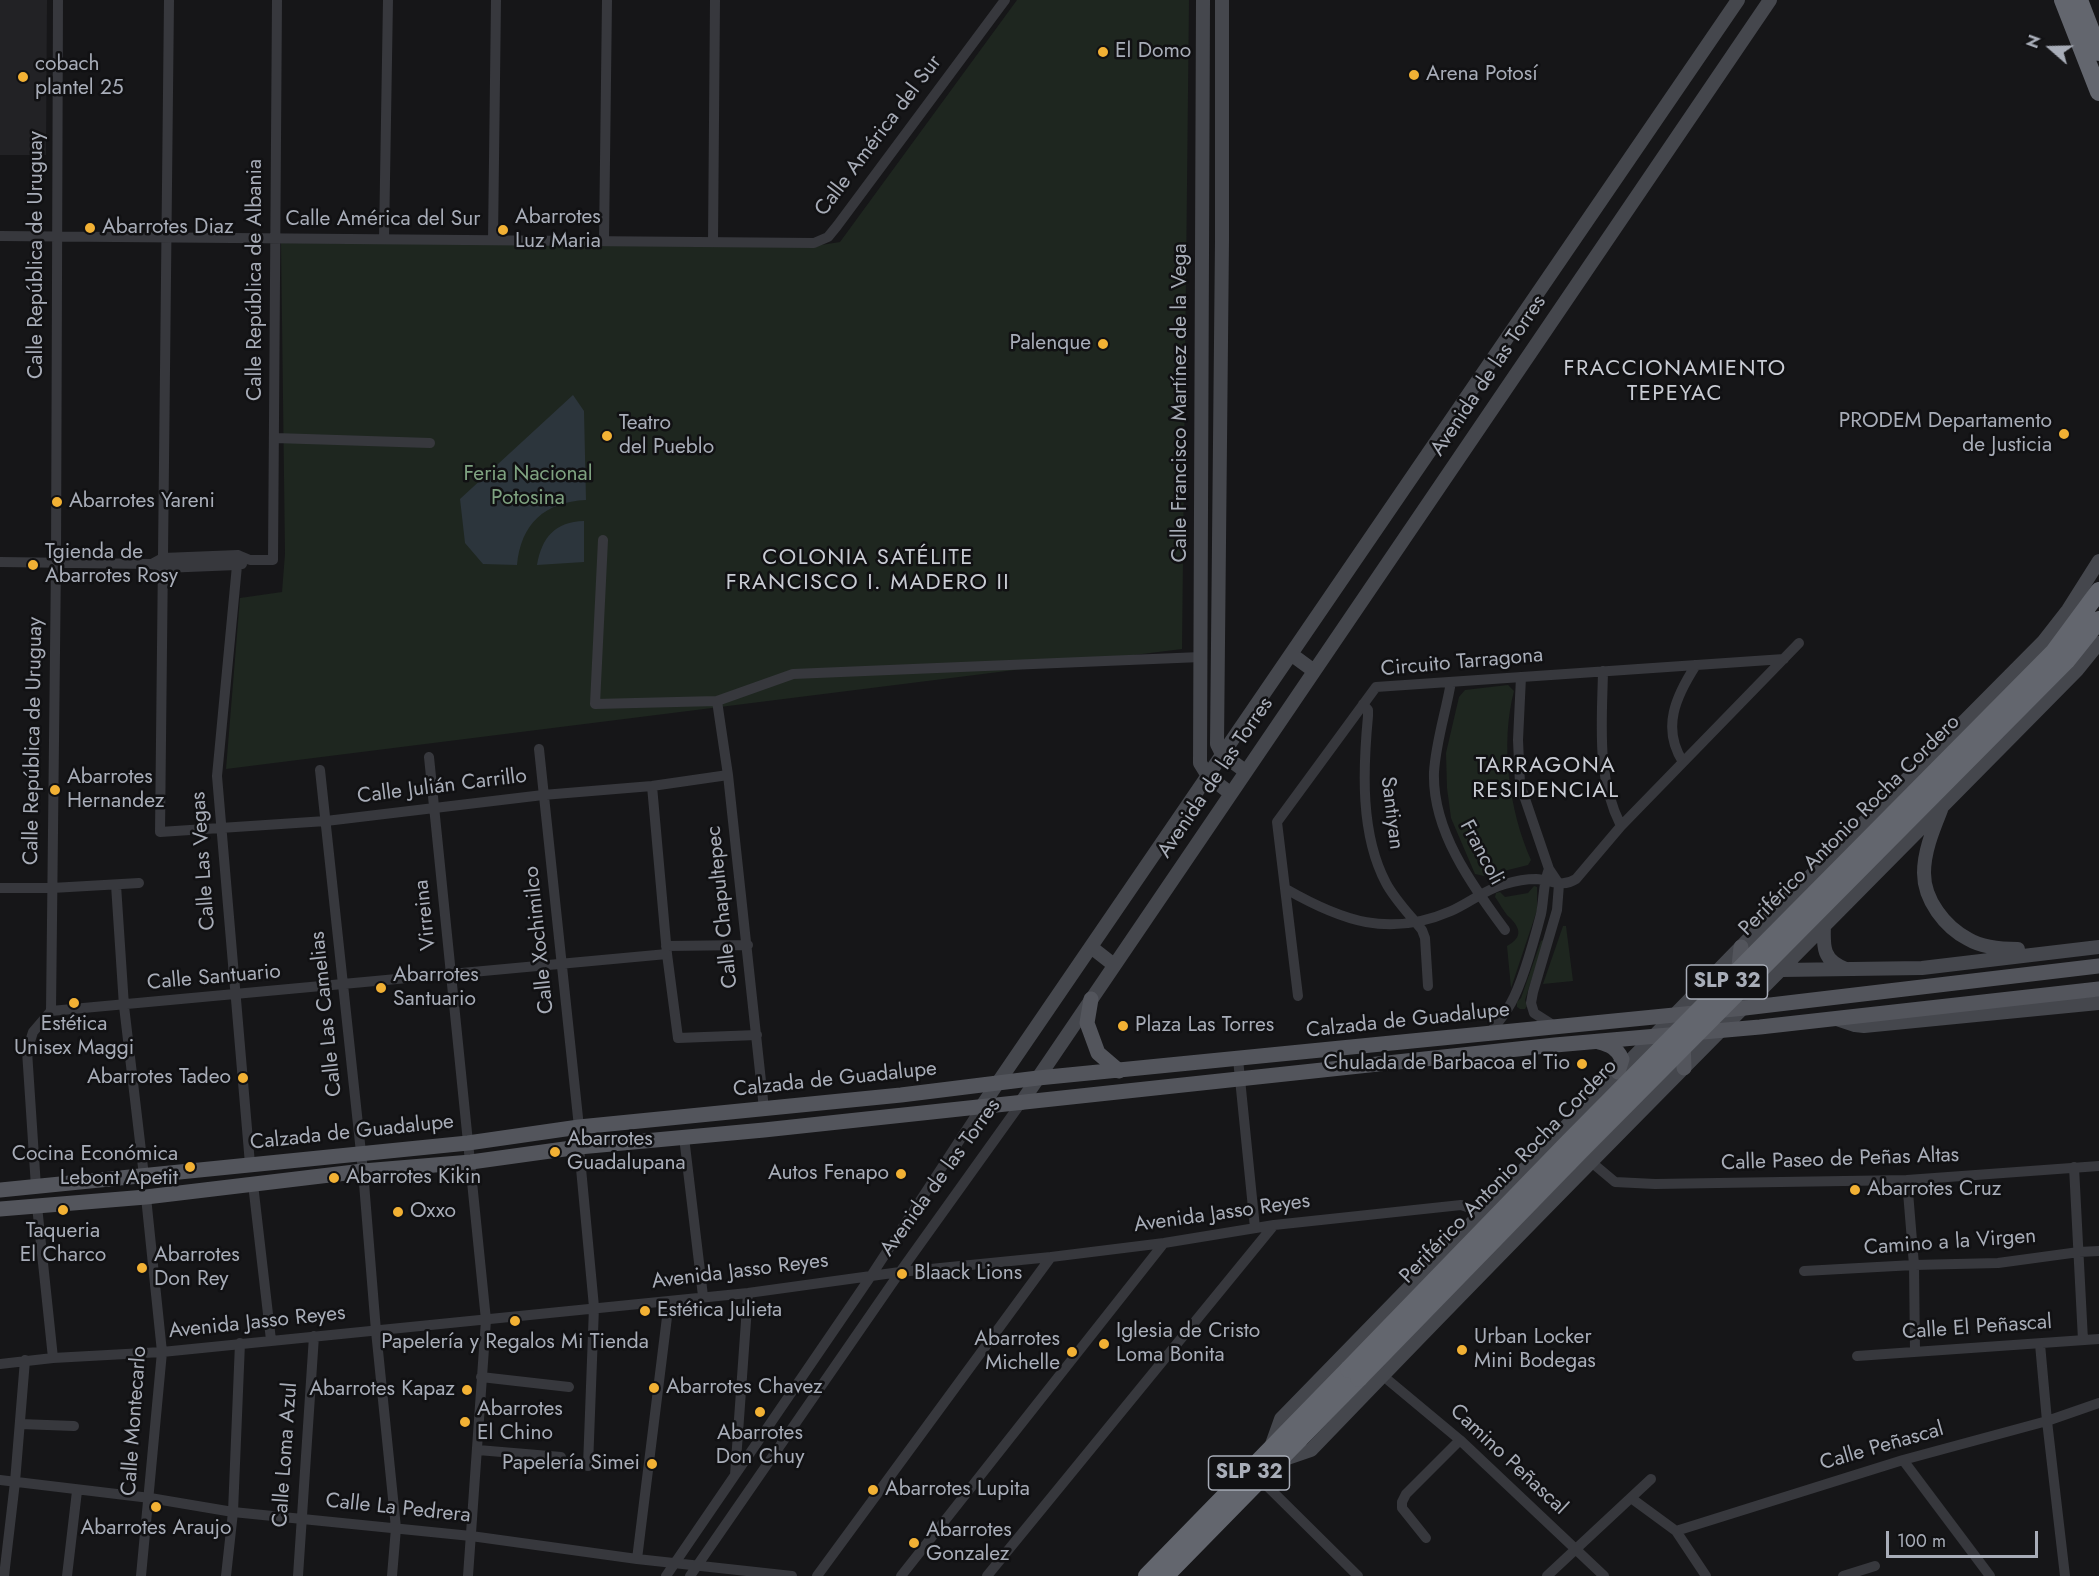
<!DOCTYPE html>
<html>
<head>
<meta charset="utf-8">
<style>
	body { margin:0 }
	#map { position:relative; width:2099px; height:1576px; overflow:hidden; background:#161618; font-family:Jost,sans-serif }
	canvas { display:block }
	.north { position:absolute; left:2021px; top:18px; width:60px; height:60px; -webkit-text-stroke:4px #111113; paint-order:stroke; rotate:290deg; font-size:16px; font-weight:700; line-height:24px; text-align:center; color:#a8adb8 }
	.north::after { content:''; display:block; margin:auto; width:21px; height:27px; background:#a8adb8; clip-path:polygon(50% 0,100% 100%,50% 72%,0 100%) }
	.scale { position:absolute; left:1886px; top:1531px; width:152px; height:27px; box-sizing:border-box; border:3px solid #a8adb8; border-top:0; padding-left:8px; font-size:18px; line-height:21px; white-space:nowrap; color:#a8adb8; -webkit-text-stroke:4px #111113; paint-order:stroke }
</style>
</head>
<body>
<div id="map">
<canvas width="2099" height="1576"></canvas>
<div class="north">N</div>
<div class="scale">100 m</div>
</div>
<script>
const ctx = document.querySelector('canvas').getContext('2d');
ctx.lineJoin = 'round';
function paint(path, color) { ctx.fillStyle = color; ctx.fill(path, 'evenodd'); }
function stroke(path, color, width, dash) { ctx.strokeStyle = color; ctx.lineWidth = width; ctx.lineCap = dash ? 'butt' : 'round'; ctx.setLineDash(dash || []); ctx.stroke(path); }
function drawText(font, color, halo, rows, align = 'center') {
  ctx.font = font + ' Jost,sans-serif'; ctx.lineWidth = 5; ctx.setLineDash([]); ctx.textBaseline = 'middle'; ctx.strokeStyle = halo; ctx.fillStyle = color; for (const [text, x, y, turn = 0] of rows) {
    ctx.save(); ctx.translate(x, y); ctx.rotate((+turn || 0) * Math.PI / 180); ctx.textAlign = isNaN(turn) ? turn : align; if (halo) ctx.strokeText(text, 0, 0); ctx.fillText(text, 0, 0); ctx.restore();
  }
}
paint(new Path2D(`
	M0,0H47L46,155H0Z`), '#222225');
paint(new Path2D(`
	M1017,0H1189L1182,649L226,769L240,598L282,592L285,554L281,243L815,246L840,242Z
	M1508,685L1514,691C1500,744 1509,810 1531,860L1528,865L1484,876L1475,874L1451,818L1447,788L1446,753L1459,697L1465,690Z
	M1534,886L1537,887V910L1511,988L1507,946C1524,937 1520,927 1508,916C1504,912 1499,902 1495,897L1496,893L1500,892L1505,897L1528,893Z
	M1563,926H1566L1573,981L1543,984Z
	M1543,940L1544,941L1525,1000L1527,1006L1525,1009H1520L1517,1007V1002L1521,998L1541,941Z`), '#1e261f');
paint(new Path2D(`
	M573,395L584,411L586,500C544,502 521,524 517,565L483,564L465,543L460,499Z
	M584,521V562L537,565C542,537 555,522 584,521Z`), '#2c353c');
stroke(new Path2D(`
	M169,0L160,832L326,821L543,795L652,786L728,775
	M0,236L814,243L828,237L837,226L1005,0
	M384,239L388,0
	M493,240L496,0
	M604,241L607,0
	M713,242L715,0
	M275,438L430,443
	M603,540L595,704L717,701L793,674L1201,657
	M238,555L217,776L250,1164
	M0,562L152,564L163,568L237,565L242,564
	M152,564L163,558L238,555L250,560H273L277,0
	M1603,671C1602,724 1596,777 1621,826
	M1521,677L1518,740L1520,784L1549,869
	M1451,682C1446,712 1436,741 1434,772C1432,831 1472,885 1505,930
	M717,701L728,775L764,1109
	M1363,704L1368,710V716C1363,769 1360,834 1386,883C1395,900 1410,915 1422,930L1425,938L1428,986
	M539,749L579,1127
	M429,757L486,1320L468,1576
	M1683,762C1661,728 1676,696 1696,665
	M320,770L363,1171L376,1331L396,1528L392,1576
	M652,786L667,954L678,1038L757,1035
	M116,885L124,1006L144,1176
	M0,888H52L139,883
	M1286,889C1342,921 1389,938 1451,911C1469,903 1486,889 1505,884C1515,881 1526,879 1536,879C1552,880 1562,888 1576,879L1621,826L1799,643
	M666,946L748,945
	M1298,996L1277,822L1376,687L1784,659
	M51,1011L667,954
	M1489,1034C1497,1024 1505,1014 1511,1003C1522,983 1535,937 1541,914C1544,899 1543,883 1549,869L1559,884L1557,910L1533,992L1531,1003L1534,1013L1556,1027
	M1238,1059L1255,1228
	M684,1137L703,1296
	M579,1147L594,1307L588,1466
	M1590,1161L1615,1182L1655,1184L1907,1180L2099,1166
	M2074,1167L2083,1340
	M1907,1180L1914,1265L1915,1352
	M253,1184L271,1340
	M36,1187L27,1051L33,1032L51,1011L56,562L58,0
	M37,1206L53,1358
	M1804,1271L1914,1265L1998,1263L2079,1252L2099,1251
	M2040,1344L2047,1421L2065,1576
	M1857,1356L2099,1339
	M0,1364L53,1358L162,1352L748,1293L900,1272L1051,1257L1164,1243L1274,1225L1461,1205L1482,1212
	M1382,1375L1460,1440L1604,1576
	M481,1377L569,1387
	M20,1424L74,1426
	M478,1450L561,1457
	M1903,1460L1990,1576
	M735,1475L748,1293
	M1260,1479L1358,1576
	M0,1480L150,1498L233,1512L471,1536L637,1559L792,1576
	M1631,1498L1676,1531L1706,1576
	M1676,1531L1903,1460L2047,1421L2099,1403
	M1426,1538L1402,1508V1502L1406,1494L1460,1440
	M637,1559L669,1301
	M4,1576L15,1482L25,1360
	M67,1576L77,1491
	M141,1576L162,1352L146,1197
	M226,1576L233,1512L240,1343
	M298,1576L314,1336
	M666,1576L871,1276L982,1106
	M690,1576L900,1272L1021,1103
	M817,1576L1051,1257
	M901,1576L1164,1243
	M987,1576L1274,1225
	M1547,1576L1651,1479
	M1843,1576L1875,1566`), '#37383d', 10);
stroke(new Path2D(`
	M1203,0L1200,763L1208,776L1230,793
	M1222,0V241L1217,744L1222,754L1245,771
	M1291,654L1314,671
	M1941,810C1933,830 1924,851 1924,873C1924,900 1945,927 1968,939C1983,948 2002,949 2018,949
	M1824,926C1823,947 1823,961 1846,969
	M1091,947L1114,965
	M1782,970L1922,968L2099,947
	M1837,1019L1855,1025L1864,1026L2099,1003
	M1021,1103L1770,0
	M982,1106L1738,0
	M1271,1447L1281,1419L1778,909L2043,642L2068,610L2099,561
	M1279,1461L1311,1450C1563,1187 1821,930 2077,670L2099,643`), '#45474d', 14);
stroke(new Path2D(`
	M1738,976L1741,947
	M1091,999L1087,1023L1098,1053L1119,1071
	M1683,1040L1684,1068
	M1599,1042C1610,1045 1617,1048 1622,1059L1618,1072
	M0,1190L468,1143L579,1127L901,1095L1038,1078L1745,1008L2099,966
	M0,1209L146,1197L363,1171L471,1162L579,1147L764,1130L1555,1045L1760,1027L2099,989`), '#53555c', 15);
stroke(new Path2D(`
	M2063,0L2099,92
	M2079,0L2099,52
	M1147,1576L1349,1369
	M1165,1576L1359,1378`), '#63666e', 18);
stroke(new Path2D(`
	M1349,1369L1569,1142L2054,652L2099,591
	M1359,1378L1580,1151L2066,661L2099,620`), '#63666e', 18);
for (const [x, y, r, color] of [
	[1103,52,6,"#f2b134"],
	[1414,75,6,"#f2b134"],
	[23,77,6,"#f2b134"],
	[90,228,6,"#f2b134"],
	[503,230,6,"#f2b134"],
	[1103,344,6,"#f2b134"],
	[2064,434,6,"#f2b134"],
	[607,436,6,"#f2b134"],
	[57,502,6,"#f2b134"],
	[33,565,6,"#f2b134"],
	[55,790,6,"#f2b134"],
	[381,988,6,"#f2b134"],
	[74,1003,6,"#f2b134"],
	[1123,1026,6,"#f2b134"],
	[1582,1064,6,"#f2b134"],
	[243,1078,6,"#f2b134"],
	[555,1152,6,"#f2b134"],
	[190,1167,6,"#f2b134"],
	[901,1174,6,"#f2b134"],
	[334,1178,6,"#f2b134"],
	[1855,1190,6,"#f2b134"],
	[63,1210,6,"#f2b134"],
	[398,1212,6,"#f2b134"],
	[142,1268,6,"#f2b134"],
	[902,1274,6,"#f2b134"],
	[645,1311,6,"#f2b134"],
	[515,1321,6,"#f2b134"],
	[1104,1344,6,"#f2b134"],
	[1462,1350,6,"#f2b134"],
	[1072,1352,6,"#f2b134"],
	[654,1388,6,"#f2b134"],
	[467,1390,6,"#f2b134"],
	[760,1412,6,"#f2b134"],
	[465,1422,6,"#f2b134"],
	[652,1464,6,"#f2b134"],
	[873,1490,6,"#f2b134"],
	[156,1507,6,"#f2b134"],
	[914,1543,6,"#f2b134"]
]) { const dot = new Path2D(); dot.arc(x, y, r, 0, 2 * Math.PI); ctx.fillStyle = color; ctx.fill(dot); stroke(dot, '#111113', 2); }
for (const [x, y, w] of [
	[1727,982,81],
	[1249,1473,81]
]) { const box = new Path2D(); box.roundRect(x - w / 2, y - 17, w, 34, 4.5); ctx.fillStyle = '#111113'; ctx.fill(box); stroke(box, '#a8adb8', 1.5); }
drawText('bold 20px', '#a8adb8', null, [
	["SLP 32",1727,982],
	["SLP 32",1249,1473]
]);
drawText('21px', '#a8adb8', '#111113', [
	["El Domo",1115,52],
	["cobach",35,65],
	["plantel 25",35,89],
	["Arena Potosí",1426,75],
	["Abarrotes",515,218],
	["Luz Maria",515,242],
	["Abarrotes Diaz",102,228],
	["Palenque",1091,344,"right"],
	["PRODEM Departamento",2052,422,"right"],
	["de Justicia",2052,446,"right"],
	["Teatro",619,424],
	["del Pueblo",619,448],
	["Abarrotes Yareni",69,502],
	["Tgienda de",45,553],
	["Abarrotes Rosy",45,577],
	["Abarrotes",67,778],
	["Hernandez",67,802],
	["Abarrotes",393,976],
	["Santuario",393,1000],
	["Estética",74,1025,"center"],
	["Unisex Maggi",74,1049,"center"],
	["Plaza Las Torres",1135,1026],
	["Chulada de Barbacoa el Tio",1570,1064,"right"],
	["Abarrotes Tadeo",231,1078,"right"],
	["Abarrotes",567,1140],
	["Guadalupana",567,1164],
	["Cocina Económica",178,1155,"right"],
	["Lebont Apetit",178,1179,"right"],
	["Autos Fenapo",889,1174,"right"],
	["Abarrotes Kikin",346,1178],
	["Abarrotes Cruz",1867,1190],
	["Oxxo",410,1212],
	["Taqueria",63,1232,"center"],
	["El Charco",63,1256,"center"],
	["Abarrotes",154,1256],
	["Don Rey",154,1280],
	["Blaack Lions",914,1274],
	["Estética Julieta",657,1311],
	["Iglesia de Cristo",1116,1332],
	["Loma Bonita",1116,1356],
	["Urban Locker",1474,1338],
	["Mini Bodegas",1474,1362],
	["Abarrotes",1060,1340,"right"],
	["Michelle",1060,1364,"right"],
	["Papelería y Regalos Mi Tienda",515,1343,"center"],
	["Abarrotes Chavez",666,1388],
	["Abarrotes Kapaz",455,1390,"right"],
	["Abarrotes",477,1410],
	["El Chino",477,1434],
	["Abarrotes",760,1434,"center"],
	["Don Chuy",760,1458,"center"],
	["Papelería Simei",640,1464,"right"],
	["Abarrotes Lupita",885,1490],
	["Abarrotes Araujo",156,1529,"center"],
	["Abarrotes",926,1531],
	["Gonzalez",926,1555]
], 'left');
drawText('21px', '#a8adb8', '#111113', [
	["Calle América del Sur",879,136,-53],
	["Calle América del Sur",383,220],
	["Calle República de Uruguay",37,255,-90],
	["Calle República de Albania",256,280,-90],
	["Avenida de las Torres",1489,376,-56],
	["Calle Francisco Martínez de la Vega",1181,403,-90],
	["Circuito Tarragona",1462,663,-5],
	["Calle República de Uruguay",34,741,-89],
	["Avenida de las Torres",1216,778,-56],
	["Calle Julián Carrillo",442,787,-7],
	["Santiyan",1391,813,83],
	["Periférico Antonio Rocha Cordero",1850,826,-45],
	["Francoli",1481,853,62],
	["Calle Las Vegas",204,861,-94],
	["Calle Chapultepec",723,907,-96],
	["Virreina",426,915,-96],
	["Calle Xochimilco",540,940,-96],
	["Calle Santuario",214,978,-5],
	["Calle Las Camelias",327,1014,-96],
	["Calzada de Guadalupe",1408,1021,-6],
	["Calzada de Guadalupe",835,1080,-6],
	["Calzada de Guadalupe",352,1133,-6],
	["Calle Paseo de Peñas Altas",1840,1160,-2],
	["Periférico Antonio Rocha Cordero",1509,1172,-46],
	["Avenida de las Torres",941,1178,-54],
	["Avenida Jasso Reyes",1222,1214,-8],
	["Camino a la Virgen",1950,1243,-4],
	["Avenida Jasso Reyes",740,1272,-7],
	["Avenida Jasso Reyes",257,1323,-6],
	["Calle El Peñascal",1977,1328,-4],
	["Calle Montecarlo",135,1421,-86],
	["Calle Peñascal",1882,1447,-16],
	["Calle Loma Azul",286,1455,-86],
	["Camino Peñascal",1508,1460,43],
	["Calle La Pedrera",398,1509,6]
]);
drawText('21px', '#7fa381', '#111113', [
	["Feria Nacional",528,475],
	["Potosina",528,499]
]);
ctx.letterSpacing = '1.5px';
drawText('22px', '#c9ccd4', '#111113', [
	["FRACCIONAMIENTO",1675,370],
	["TEPEYAC",1675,395],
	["COLONIA SATÉLITE",868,559],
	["FRANCISCO I. MADERO II",868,584],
	["TARRAGONA",1546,767],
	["RESIDENCIAL",1546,792]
]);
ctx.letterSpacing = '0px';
</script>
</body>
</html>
